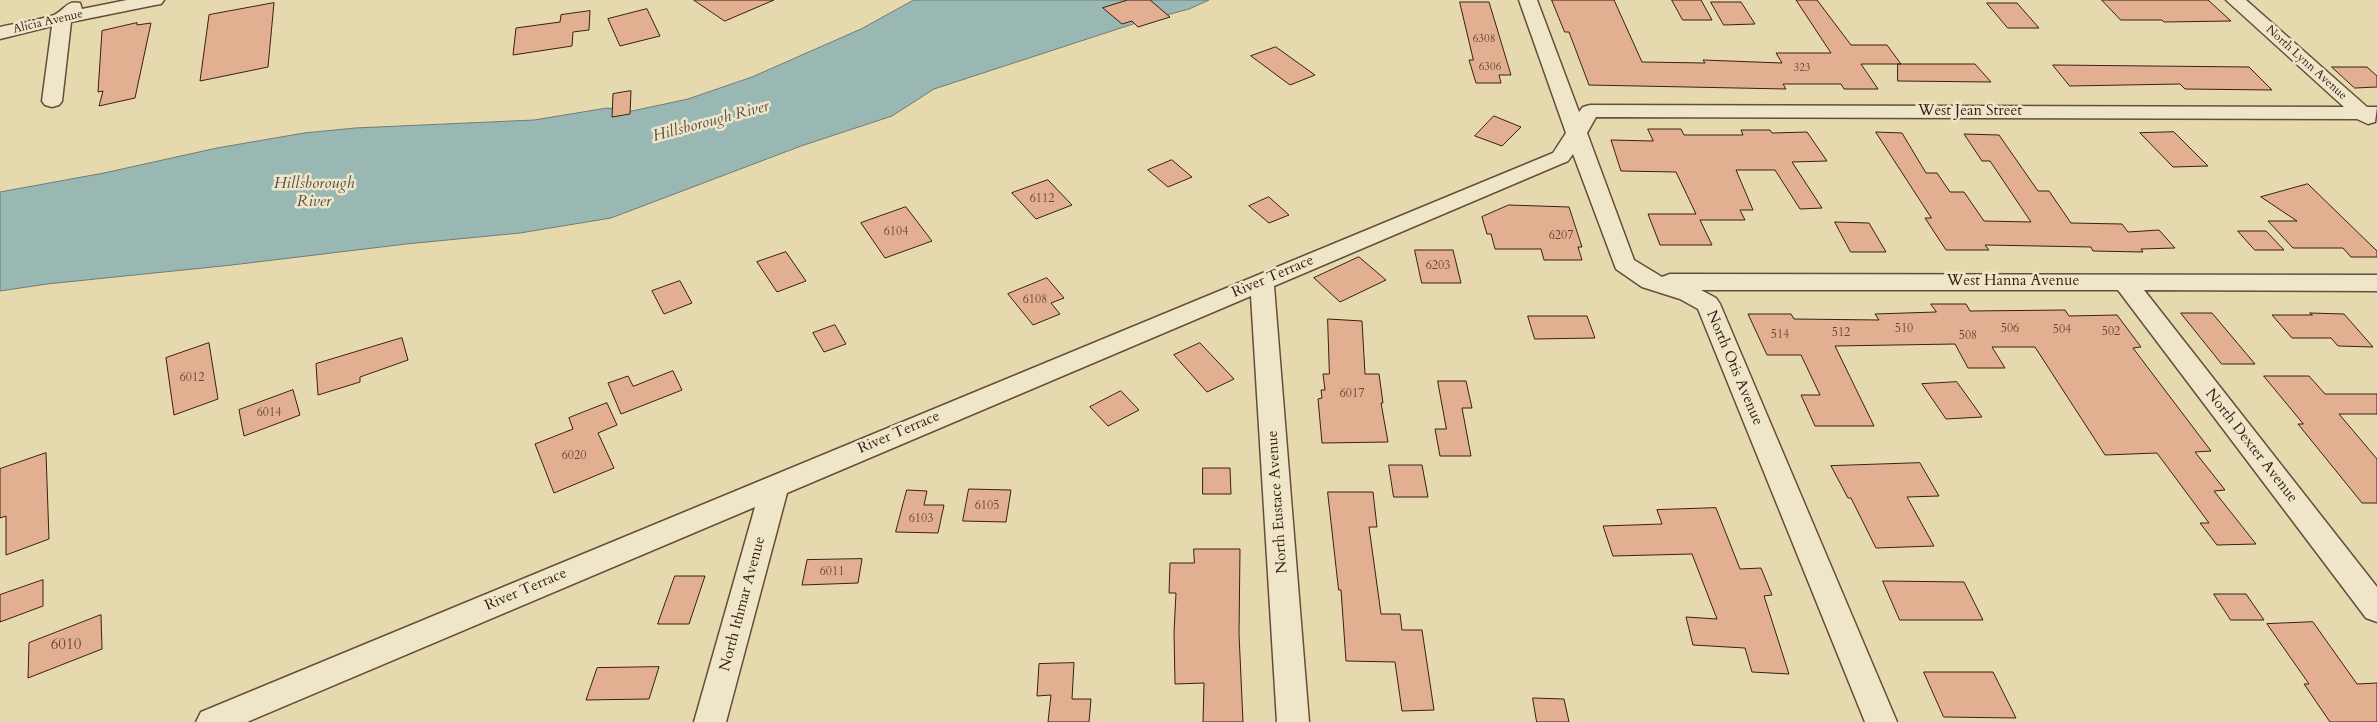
<!DOCTYPE html>
<html>
<head>
<meta charset="utf-8">
<style>
	body { margin:0 }
	canvas { display:block; background:#e6d9ae }
</style>
</head>
<body>
<canvas width="2377" height="722"></canvas>
<script>
const ctx = document.querySelector('canvas').getContext('2d');
ctx.lineJoin = 'round';
function paint(path, color) { ctx.fillStyle = color; ctx.fill(path, 'evenodd'); }
function stroke(path, color, width, dash) { ctx.strokeStyle = color; ctx.lineWidth = width; ctx.lineCap = dash ? 'butt' : 'round'; ctx.setLineDash(dash || []); ctx.stroke(path); }
function drawText(font, color, halo, rows, align = 'center') {
  ctx.font = font + ' Cardo,serif'; ctx.lineWidth = 5; ctx.setLineDash([]); ctx.textBaseline = 'middle'; ctx.strokeStyle = halo; ctx.fillStyle = color; for (const [text, x, y, turn = 0] of rows) {
    ctx.save(); ctx.translate(x, y); ctx.rotate((+turn || 0) * Math.PI / 180); ctx.textAlign = isNaN(turn) ? turn : align; if (halo) ctx.strokeText(text, 0, 0); ctx.fillText(text, 0, 0); ctx.restore();
  }
}
const water = new Path2D(`
	M914,0H1209L1189,9L1133,24L934,89L892,116L801,146L611,218L520,233L406,244L232,265L47,284L0,291V192L104,173L217,148L304,133L355,128L534,120L607,108L632,111L688,99L752,77L861,29Z`);
paint(water, '#99b8b4');
stroke(water, '#727b74', 1);
const building = new Path2D(`
	M694,0H774L725,21Z
	M1128,0H1150L1170,17L1138,27L1132,21L1122,24L1103,8Z
	M1552,0H1614L1642,62L1705,63L1703,60L1782,63L1776,53H1831L1796,0H1817L1851,45H1887L1901,64H1861L1878,89H1844L1841,84H1783L1786,89L1589,85L1569,32H1565Z
	M1672,0H1701L1712,20H1683Z
	M2102,0H2208L2231,21L2164,22L2162,20H2121Z
	M1460,2H1489L1511,75H1499L1501,83H1476L1469,60H1473Z
	M1711,2H1741L1755,24L1724,25Z
	M274,3L268,67L200,81L209,15Z
	M1987,3H2017L2039,28H2008Z
	M647,9L660,36L620,46L608,19Z
	M590,11L589,30L573,32L572,46L513,55L516,28L560,22L561,15Z
	M137,23V25L151,23L135,98L99,106L103,91L98,92L102,31Z
	M1276,47L1315,75L1290,85L1251,56Z
	M1898,64H1975L1991,82L1898,81Z
	M2053,65L2249,67L2272,90L2185,89L2180,84L2070,86Z
	M2332,67H2367L2377,76V87L2355,88Z
	M631,91L630,114L612,117L613,94Z
	M1494,116L1521,127L1502,146L1475,136Z
	M1648,129H1681L1684,135H1743L1741,130H1770L1772,133L1807,132L1827,161L1792,162L1822,208L1800,209L1775,170H1736L1753,210H1740L1745,220H1700L1712,245H1660L1648,214H1696L1676,172L1621,171L1611,140L1653,141Z
	M1876,132L1902,133L1926,173H1937L1950,192H1964L1984,221L2031,222L1990,161H1982L1964,134L1999,135L2038,191H2049L2071,223L2122,224L2128,232L2159,230L2175,248L2141,249L2143,252L2093,251L2091,247L1985,245L1989,250H1946L1925,218H1931Z
	M2174,132L2208,166L2173,167L2140,133Z
	M1172,160L1192,177L1168,187L1148,170Z
	M1048,180L1072,205L1036,219L1012,193Z
	M2308,184L2377,251V257H2351L2343,248H2293L2268,221H2297L2261,197Z
	M1269,197L1289,215L1269,223L1249,206Z
	M1509,205L1569,207L1582,247H1578L1582,260H1544L1541,249H1495L1491,234H1487L1482,217Z
	M906,207L932,241L885,258L861,223Z
	M1835,222L1869,223L1886,252H1851Z
	M2238,231H2266L2284,250H2255Z
	M1415,250H1453L1461,283H1422Z
	M786,252L806,281L777,292L757,262Z
	M1359,257L1386,280L1340,302L1314,278Z
	M1047,278L1064,298L1051,303L1060,314L1033,325L1008,294Z
	M680,281L692,303L664,314L652,291Z
	M1931,304H1966L1970,311L2065,310L2069,316L2117,315L2141,347L2133,348L2211,451L2195,452L2225,490L2214,491L2256,544L2217,545L2200,523H2209L2157,453L2105,455L2035,347H1992L2005,368H1968L1955,344L1835,346L1874,426H1815L1801,395H1820L1801,355H1767L1748,314H1791L1794,319L1879,320L1875,314L1936,312Z
	M2181,313H2212L2255,364H2222Z
	M2310,313L2344,314L2373,347L2338,346L2331,338H2292L2272,315H2312Z
	M1528,316H1587L1595,338L1535,339Z
	M1328,319L1362,321L1365,374H1379L1383,403H1381L1388,442L1322,443L1318,399L1322,398L1321,390H1325L1323,374H1329Z
	M835,325L846,344L824,352L813,333Z
	M402,338L408,360L360,377V382L318,395L316,364Z
	M209,343L218,399L174,415L166,358Z
	M1200,343L1234,379L1207,392L1174,355Z
	M673,371L682,390L621,414L608,383L628,376L633,386Z
	M2264,376H2309L2325,394H2377V414H2339L2377,459V503H2362L2298,424H2303Z
	M1438,381H1466L1472,408H1462L1471,456H1440L1435,429H1446Z
	M1957,382L1982,417L1946,419L1922,384Z
	M293,390L300,415L244,436L239,410Z
	M1121,391L1139,410L1108,426L1090,407Z
	M607,403L617,425L598,433L614,468L554,493L535,444L573,429L569,418Z
	M46,453L49,539L6,555V516L0,518V469Z
	M1920,463L1939,496L1907,497L1934,546L1876,548L1851,498H1848L1831,466Z
	M1389,465H1422L1428,497H1394Z
	M1203,468H1230L1231,494H1203Z
	M969,489L1011,490L1006,522L963,521Z
	M907,490L927,491L924,505H944L938,533L896,532Z
	M1328,492H1373L1377,527H1369L1381,614H1400L1402,630H1422L1434,710L1402,711L1395,662L1346,661L1341,590H1339Z
	M1716,508L1740,569L1761,568L1772,595L1764,596L1789,674L1752,672L1745,648L1693,645L1686,617L1717,619L1692,554L1613,556L1603,526L1662,524L1657,510Z
	M1194,549H1240L1239,634L1243,722H1203L1204,683L1175,684L1174,632L1176,593H1169L1170,563H1194Z
	M862,559L858,583L802,585L807,560Z
	M675,576H705L689,624H658Z
	M43,580V606L0,622V595Z
	M1883,581L1964,582L1983,620H1900Z
	M2214,594H2246L2264,620H2231Z
	M101,615L102,649L28,678L29,643Z
	M2313,622L2357,684L2377,683V722H2330L2304,684H2309L2267,624Z
	M1074,663L1072,699H1091L1089,722H1048L1051,695L1037,696L1039,664Z
	M659,667L649,699L586,700L597,668Z
	M1924,672H1993L2016,718L1944,717Z
	M1533,698L1564,699L1569,722H1537Z`);
paint(building, '#e3af91');
stroke(building, '#382015', 1);
const minor = new Path2D(`
	M127,0H164L161,4L155,5L71,22L62,101L59,105L52,107L45,105L42,101L52,26L0,39V27C17,23 37,21 54,15C65,10 66,0 80,3L82,9Z
	M1519,0H1537L1579,112L1583,107L1590,105L2344,107L2226,0H2246L2367,107H2377L2375,122L2368,124L2357,119L1596,117L1587,133L1634,260L1662,277L1670,274L2377,275V291L2144,290L2377,587V622L2366,618L2118,290H1701L1716,298L1720,304L1897,722H1865L1698,309L1680,299L1642,287L1616,269L1573,154L1568,161L1274,286L1309,722H1277L1251,296L787,493L726,722H694L755,507L247,722H196L201,712L1553,153L1566,133Z`);
stroke(minor, '#644e3b', 3);
paint(minor, '#efe6ca');
drawText('11px', '#634434', null, [
	["6308",1484,39],
	["6306",1490,67],
	["323",1802,68]
]);
drawText('12px', '#382015', '#efe6ca', [
	["Alicia Avenue",48,22,-13],
	["North Lynn Avenue",2306,63,42]
]);
drawText('12px', '#634434', null, [
	["6112",1042,199],
	["6104",896,232],
	["6207",1561,236],
	["6203",1438,266],
	["6108",1035,300],
	["510",1904,329],
	["506",2010,329],
	["504",2062,330],
	["502",2111,332],
	["512",1841,333],
	["514",1780,335],
	["508",1968,336],
	["6012",192,378],
	["6017",1352,394],
	["6014",269,413],
	["6020",574,456],
	["6105",987,506],
	["6103",921,519],
	["6011",832,572]
]);
drawText('15px', '#382015', '#efe6ca', [
	["West Jean Street",1970,112],
	["River Terrace",1273,277,-23],
	["West Hanna Avenue",2013,282],
	["North Otis Avenue",1734,368,67],
	["River Terrace",899,433,-23],
	["North Dexter Avenue",2251,446,52],
	["North Eustace Avenue",1278,502,-94],
	["River Terrace",526,590,-23],
	["North Ithmar Avenue",743,604,-75]
]);
drawText('15px', '#634434', null, [
	["6010",66,646]
]);
drawText('italic 16px', '#554e45', '#efe6ca', [
	["Hillsborough River",711,122,-15],
	["Hillsborough",314,184],
	["River",314,202]
]);
</script>
</body>
</html>
